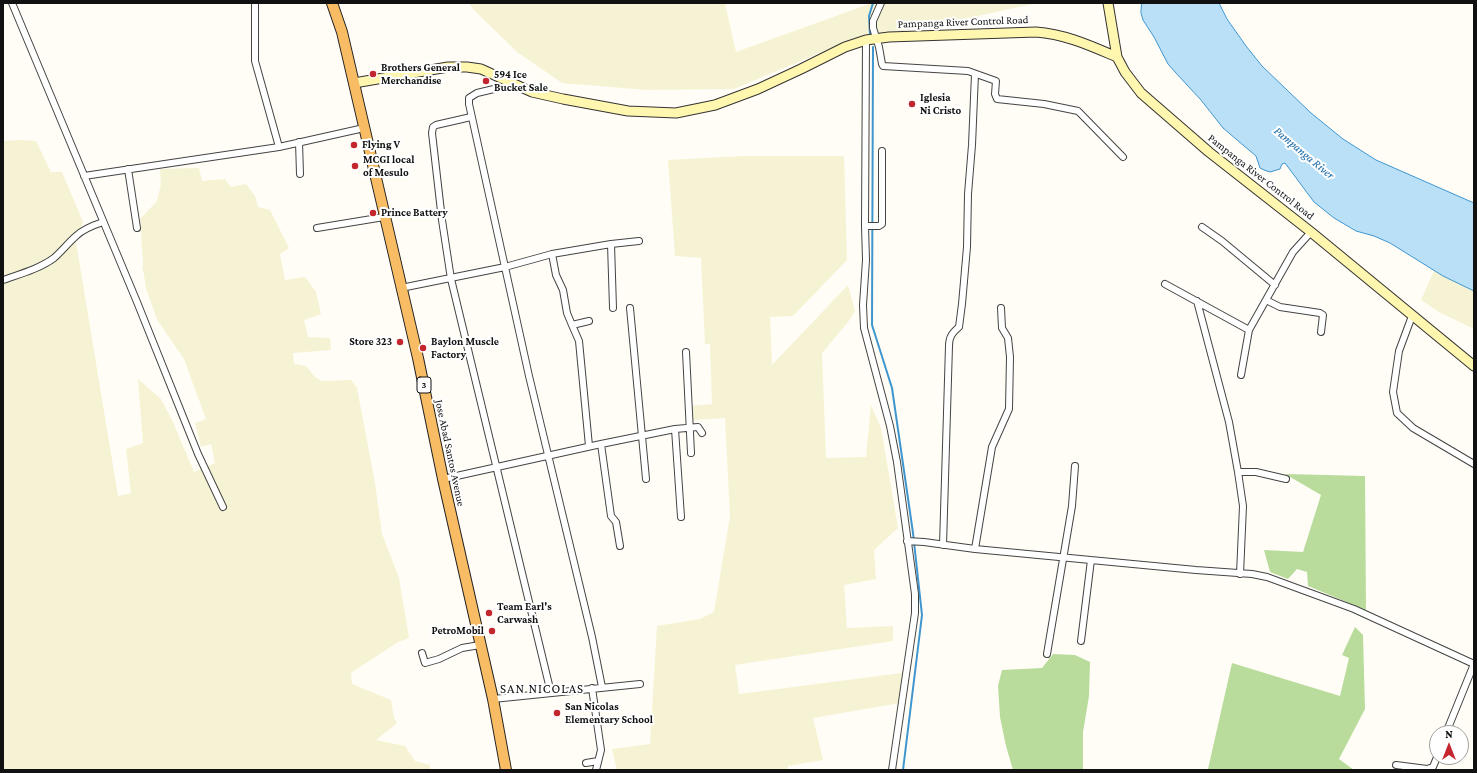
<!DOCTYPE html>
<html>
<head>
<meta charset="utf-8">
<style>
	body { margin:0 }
	#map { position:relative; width:1477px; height:773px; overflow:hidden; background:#fffdf5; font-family:"Crimson Pro",serif }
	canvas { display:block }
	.frame { position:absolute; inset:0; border:4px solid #111; pointer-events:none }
	.north { position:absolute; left:1429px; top:725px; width:40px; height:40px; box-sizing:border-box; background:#fff; border:1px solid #a0a0a0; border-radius:50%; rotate:0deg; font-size:11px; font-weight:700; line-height:16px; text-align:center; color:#111 }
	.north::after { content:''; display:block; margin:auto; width:14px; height:18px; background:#c4262e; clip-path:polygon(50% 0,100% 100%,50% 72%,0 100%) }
</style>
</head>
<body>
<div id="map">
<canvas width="1477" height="773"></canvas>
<div class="frame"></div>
<div class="north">N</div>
</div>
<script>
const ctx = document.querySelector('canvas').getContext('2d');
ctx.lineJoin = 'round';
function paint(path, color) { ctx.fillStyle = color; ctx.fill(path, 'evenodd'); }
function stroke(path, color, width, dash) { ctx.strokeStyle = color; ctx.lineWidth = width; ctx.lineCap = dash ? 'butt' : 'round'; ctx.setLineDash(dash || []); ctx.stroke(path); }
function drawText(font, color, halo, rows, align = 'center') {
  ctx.font = font + ' "Crimson Pro",serif'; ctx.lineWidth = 4; ctx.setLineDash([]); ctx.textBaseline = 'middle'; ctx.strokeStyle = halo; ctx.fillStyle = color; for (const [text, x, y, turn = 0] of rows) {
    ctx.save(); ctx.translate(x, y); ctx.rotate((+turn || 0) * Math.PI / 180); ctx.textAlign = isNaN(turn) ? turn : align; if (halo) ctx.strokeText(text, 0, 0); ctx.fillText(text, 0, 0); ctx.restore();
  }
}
paint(new Path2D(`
	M469,3H725L736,52L872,3H1037L941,24L848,41L734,89L647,90L562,83L517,52L473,9Z
	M19,140L36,141L51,172H62L83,222L76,242L118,496L131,493L126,449L143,443L138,379L161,399L173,422L194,472L215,463L211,444L201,447L195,423L206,419L184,359L157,320L146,288L143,269L142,272L143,261L140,219L157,201L161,184L160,169L199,168L202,181L225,179L231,187L246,184L255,196L258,207L270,210L289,248L280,254L285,280L305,277L316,292L321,314L304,320L308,337L330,338L331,350L293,353L294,364L306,366L315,377L322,381L351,380L357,388L375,483L382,534L399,578L409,638L398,642L351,673L352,684L391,700L394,718L397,723L376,740L405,746L415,761L430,765V770H3V141Z
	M744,156H844L847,260L793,316L770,317L772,365L848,285L855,311L848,322L822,353L826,458L866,457L871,405L881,428L898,528L874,550L876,579L844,585L847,628L893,626V641L735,665L739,694L902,673L900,703L813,718L823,760L788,766V770H617L612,749L650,744L657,626L700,619L714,612L730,516L725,418L693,420L691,406L712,404L710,344H705L701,258L675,256L668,160Z
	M1434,271L1474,291V329L1439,312L1421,300Z`), '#f6f3d4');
paint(new Path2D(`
	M1285,474L1365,476L1366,610L1308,586L1307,572L1297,569L1288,579L1270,572L1264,550L1303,552L1321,495Z
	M1355,627L1363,635L1365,709L1339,759L1354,770H1205L1208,769L1232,663L1340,696L1349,658L1342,655Z
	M1053,654L1075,655L1090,662L1089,696L1083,732V770H1013L1006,746L1000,717L998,686L1002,670L1042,668Z`), '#b9dc9c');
const water = new Path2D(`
	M1142,3H1219L1227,19L1246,46L1262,66L1311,113L1343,139L1376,160L1474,203V291L1443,276L1390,243L1374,236L1356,231L1334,218L1314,202L1285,163L1282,164L1280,169L1270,172L1264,170L1260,168L1256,156L1223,128L1201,100L1175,72L1168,64L1154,37L1143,20L1141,13Z`);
paint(water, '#b9e0f7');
stroke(water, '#3f96cf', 1);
stroke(new Path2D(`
	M870,35L869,16L873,3
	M873,47L872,325L892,388L913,533L922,615L903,770`), '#3f96cf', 2);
const minor = new Path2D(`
	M12,3L137,302L198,454L223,507
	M255,3V61L279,147
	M881,3L873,21V28L879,47L882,64L883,66L968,71L996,81L995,94L997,99L1044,104L1078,111L1123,157
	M866,40L865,226L866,260L863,305L864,328L890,426L897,462L915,594V613L892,770
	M515,84L477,93L469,98V104L529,376L592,637L602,687
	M471,117L436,125L433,127L432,133L442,220L451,279L551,693
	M299,142L300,174
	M128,169L137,228
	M84,176L279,147L364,128
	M865,226H879L882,224V151
	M1202,227L1222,241L1275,285
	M317,228L384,217
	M611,244L613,308
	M552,254L556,275L563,290L567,313L572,325L589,321
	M3,280C20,274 39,269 54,258C62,251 68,243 76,236C83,229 94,225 103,222
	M1165,284L1249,330
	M401,288L505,267L552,254L611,244L639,241
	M1266,300L1280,307L1320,313L1323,315L1321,332
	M1197,301L1229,422L1238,472L1243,506L1240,574
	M630,308L646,479
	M1412,316L1399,351L1393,392L1397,413L1413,428L1474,464
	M572,325L579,341L589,446
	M686,352L691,453
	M1241,375L1249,330L1293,252L1311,232
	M675,429L681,517
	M601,444L611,516L616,522L620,546
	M1238,472H1256L1286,479
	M443,479L601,444L675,429L698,427L702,433
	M907,541L924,542L975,549L1196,570L1252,574L1267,577L1354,609L1474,664
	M943,545L949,346C949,337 952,333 959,327L962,304L967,247L968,194L972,145L975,74
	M975,549L992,447L1009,409L1010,357L1008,338L1002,328L1001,308
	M1081,641L1091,560
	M422,653L425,663L439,659L462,648L480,645
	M1047,654L1072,506L1075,466
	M592,688L601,750L596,770
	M493,699L640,684
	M1446,733L1474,664
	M586,763L598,761
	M1396,765L1427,769L1433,767L1437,757`);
const secondary = new Path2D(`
	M1108,3L1117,57L1125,72L1141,93L1209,152L1311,232L1474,366
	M354,83L448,67H467L481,69L532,92L563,99L628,111L676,113L715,105L758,89L801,69L845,47L866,40L889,37L1036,32C1065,34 1091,46 1117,57`);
const trunk = new Path2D(`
	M332,3L342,32L418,358L443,479L493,699L506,770`);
stroke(minor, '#444', 8);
stroke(secondary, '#333', 11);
stroke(trunk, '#222', 12);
stroke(minor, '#fff', 6);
stroke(secondary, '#fff6b0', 9);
stroke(trunk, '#f7bc64', 10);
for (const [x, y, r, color] of [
	[373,74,4,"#c4262e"],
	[486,81,4,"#c4262e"],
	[912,104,4,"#c4262e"],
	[354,145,4,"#c4262e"],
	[355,166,4,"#c4262e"],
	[373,213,4,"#c4262e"],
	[400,342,4,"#c4262e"],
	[423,348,4,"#c4262e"],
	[489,613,4,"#c4262e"],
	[492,631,4,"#c4262e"],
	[557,713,4,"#c4262e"]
]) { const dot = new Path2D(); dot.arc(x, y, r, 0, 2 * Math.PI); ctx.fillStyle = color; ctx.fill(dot); stroke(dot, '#fff', 1.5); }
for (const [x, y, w] of [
	[424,385,14]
]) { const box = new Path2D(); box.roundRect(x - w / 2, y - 8, w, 16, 3); ctx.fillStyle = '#fff'; ctx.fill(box); stroke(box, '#111', 1); }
drawText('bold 10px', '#111', null, [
	["3",424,385]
]);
drawText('11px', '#111', '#fff', [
	["Pampanga River Control Road",963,22,-2],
	["Pampanga River Control Road",1261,177,38],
	["Jose Abad Santos Avenue",450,453,78]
]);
drawText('bold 11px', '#111', '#fff', [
	["Brothers General",381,68],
	["Merchandise",381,81],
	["594 Ice",494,75],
	["Bucket Sale",494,88],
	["Iglesia",920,98],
	["Ni Cristo",920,111],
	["Flying V",362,145],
	["MCGI local",363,160],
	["of Mesulo",363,173],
	["Prince Battery",381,213],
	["Store 323",392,342,"right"],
	["Baylon Muscle",431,342],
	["Factory",431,355],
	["Team Earl's",497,607],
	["Carwash",497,620],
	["PetroMobil",484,631,"right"],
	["San Nicolas",565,707],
	["Elementary School",565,720]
], 'left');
drawText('italic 12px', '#1768a6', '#fff', [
	["Pampanga River",1304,153,40]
]);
ctx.letterSpacing = '1px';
drawText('13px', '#111', '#fff', [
	["SAN NICOLAS",542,689]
]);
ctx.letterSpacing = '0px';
</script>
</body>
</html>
